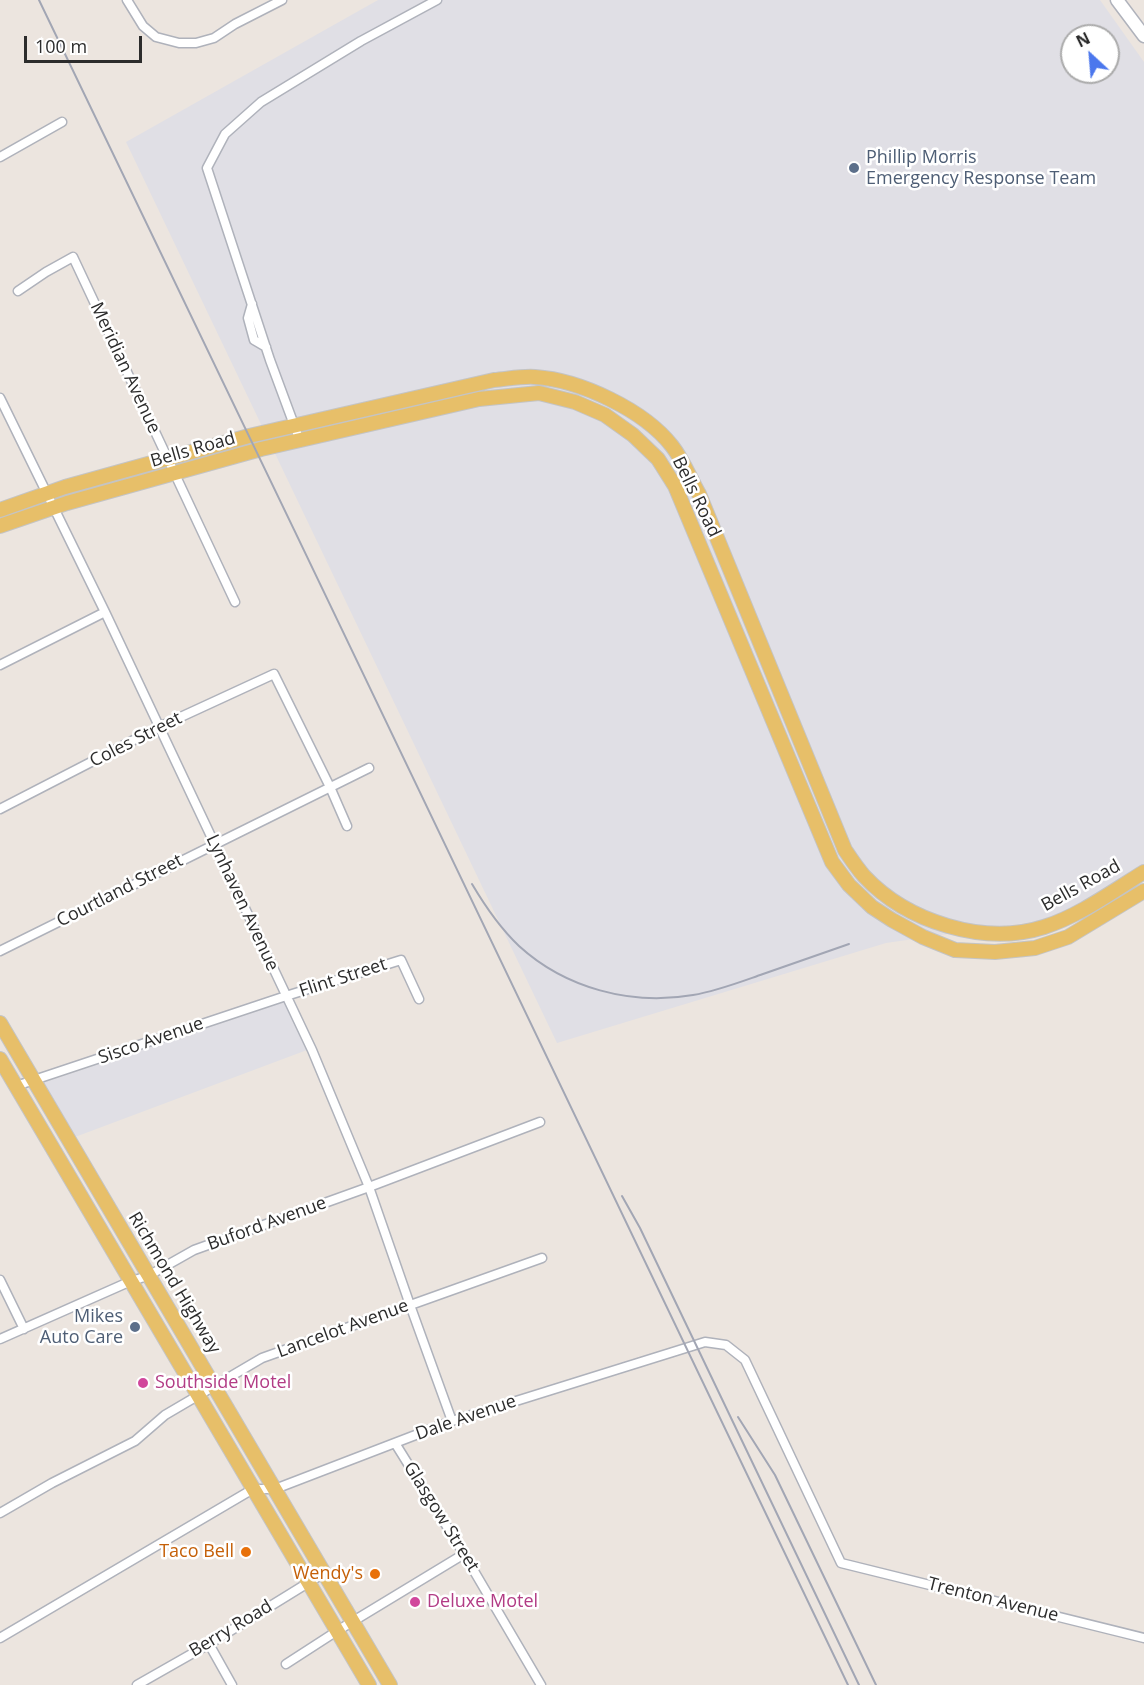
<!DOCTYPE html>
<html>
<head>
<meta charset="utf-8">
<style>
	body { margin:0 }
	#map { position:relative; width:1144px; height:1685px; overflow:hidden; background:#ece5df; font-family:"Open Sans",sans-serif }
	canvas { display:block }
	.north { position:absolute; left:1060px; top:24px; width:60px; height:60px; box-sizing:border-box; background:#fff; border:2px solid #ababab; border-radius:50%; rotate:334deg; font-size:16px; font-weight:700; line-height:24px; text-align:center; color:#2c2c2c }
	.north::after { content:''; display:block; margin:auto; width:21px; height:27px; background:#4b77ed; clip-path:polygon(50% 0,100% 100%,50% 72%,0 100%) }
	.scale { position:absolute; left:24px; top:36px; width:118px; height:27px; box-sizing:border-box; border:3px solid #2c2c2c; border-top:0; padding-left:8px; font-size:18px; line-height:21px; white-space:nowrap; color:#2c2c2c; -webkit-text-stroke:4px #fff; paint-order:stroke }
</style>
</head>
<body>
<div id="map">
<canvas width="1144" height="1685"></canvas>
<div class="north">N</div>
<div class="scale">100 m</div>
</div>
<script>
const ctx = document.querySelector('canvas').getContext('2d');
ctx.lineJoin = 'round';
function paint(path, color) { ctx.fillStyle = color; ctx.fill(path, 'evenodd'); }
function stroke(path, color, width, dash) { ctx.strokeStyle = color; ctx.lineWidth = width; ctx.lineCap = dash ? 'butt' : 'round'; ctx.setLineDash(dash || []); ctx.stroke(path); }
function drawText(font, color, halo, rows, align = 'center') {
  ctx.font = font + ' "Open Sans",sans-serif'; ctx.lineWidth = 5; ctx.setLineDash([]); ctx.textBaseline = 'middle'; ctx.strokeStyle = halo; ctx.fillStyle = color; for (const [text, x, y, turn = 0] of rows) {
    ctx.save(); ctx.translate(x, y); ctx.rotate((+turn || 0) * Math.PI / 180); ctx.textAlign = isNaN(turn) ? turn : align; if (halo) ctx.strokeText(text, 0, 0); ctx.fillText(text, 0, 0); ctx.restore();
  }
}
paint(new Path2D(`
	M378,0H1100L1144,62V864L1059,918L886,943L557,1043L126,142ZM1072,36H1108V72H1072Z
	M285,1001L307,1050L75,1137L42,1083Z`), '#e0dfe5');
const street = new Path2D(`
	M127,0L143,26L156,37L179,43H196L214,38L235,24L282,0
	M0,157L62,122
	M18,291L46,272L73,257L235,602
	M252,304L248,318L254,340L266,347
	M0,398L105,612L312,1050L369,1187L410,1305L452,1421
	M300,441L270,360L207,168L225,134L261,102L361,41L437,0
	M0,665L105,612
	M0,809L159,727L274,674L330,787L347,826
	M0,951L369,768
	M16,1086L286,996L401,960L419,999
	M0,1280L24,1329
	M0,1339L131,1281L148,1276L194,1250L369,1187L540,1122
	M395,1443L464,1554L541,1685
	M0,1513L52,1483L135,1441L165,1415L262,1358L542,1258
	M0,1638L253,1489H275L452,1421L705,1342L726,1345L745,1360L841,1563L1144,1638
	M209,1644L232,1685
	M286,1664L337,1631L464,1554
	M137,1685L209,1644L324,1573`);
const secondary = new Path2D(`
	M1117,0L1144,36`);
const primary = new Path2D(`
	M0,510L65,487L249,436L494,380C507,379 522,376 535,377C580,380 644,410 672,446C683,460 690,478 699,494L845,850C851,859 857,868 864,876C907,922 984,946 1044,927C1079,916 1113,891 1144,872
	M0,526L67,503L261,449L479,399L539,393L575,402L605,415L633,435L658,459L675,486L832,862L849,885L872,907L892,920L923,937L955,950L995,952L1035,948L1068,937L1144,891
	M0,1023L390,1685
	M0,1059L369,1685`);
stroke(street, '#afb2bb', 11);
stroke(secondary, '#afb2bb', 15);
stroke(primary, '#c4c4c4', 16);
stroke(street, '#fff', 8);
stroke(secondary, '#fff', 12);
stroke(primary, '#e7bf69', 14);
stroke(new Path2D(`
	M39,0C310,561 578,1123 848,1685
	M472,884C485,906 500,928 519,946C565,988 631,1006 693,995C717,991 740,982 763,974C791,964 820,954 849,944
	M622,1196L640,1228L859,1685
	M738,1417L775,1475L876,1685`), '#a2a6b4', 2);
for (const [x, y, r, color] of [
	[854,168,6,"#5c6f8a"],
	[135,1327,6,"#5c6f8a"],
	[143,1383,6,"#d1479c"],
	[246,1552,6,"#e8710a"],
	[375,1574,6,"#e8710a"],
	[415,1602,6,"#d1479c"]
]) { const dot = new Path2D(); dot.arc(x, y, r, 0, 2 * Math.PI); ctx.fillStyle = color; ctx.fill(dot); stroke(dot, '#fff', 2); }
drawText('18px', '#4e5e75', '#fff', [
	["Phillip Morris",866,158],
	["Emergency Response Team",866,179],
	["Mikes",123,1317,"right"],
	["Auto Care",123,1338,"right"]
], 'left');
drawText('18px', '#2c2c2c', '#fff', [
	["Meridian Avenue",125,368,65],
	["Bells Road",193,450,-16],
	["Bells Road",696,497,64],
	["Coles Street",136,740,-27],
	["Bells Road",1081,886,-29],
	["Courtland Street",120,891,-27],
	["Lynhaven Avenue",242,903,65],
	["Flint Street",343,978,-18],
	["Sisco Avenue",151,1041,-19],
	["Buford Avenue",267,1224,-20],
	["Richmond Highway",174,1283,59],
	["Lancelot Avenue",343,1329,-20],
	["Dale Avenue",466,1418,-19],
	["Glasgow Street",441,1517,58],
	["Trenton Avenue",993,1600,14],
	["Berry Road",231,1629,-31]
]);
drawText('18px', '#b23c85', '#fff', [
	["Southside Motel",155,1383],
	["Deluxe Motel",427,1602]
], 'left');
drawText('18px', '#c56008', '#fff', [
	["Taco Bell",234,1552],
	["Wendy's",363,1574]
], 'right');
</script>
</body>
</html>
